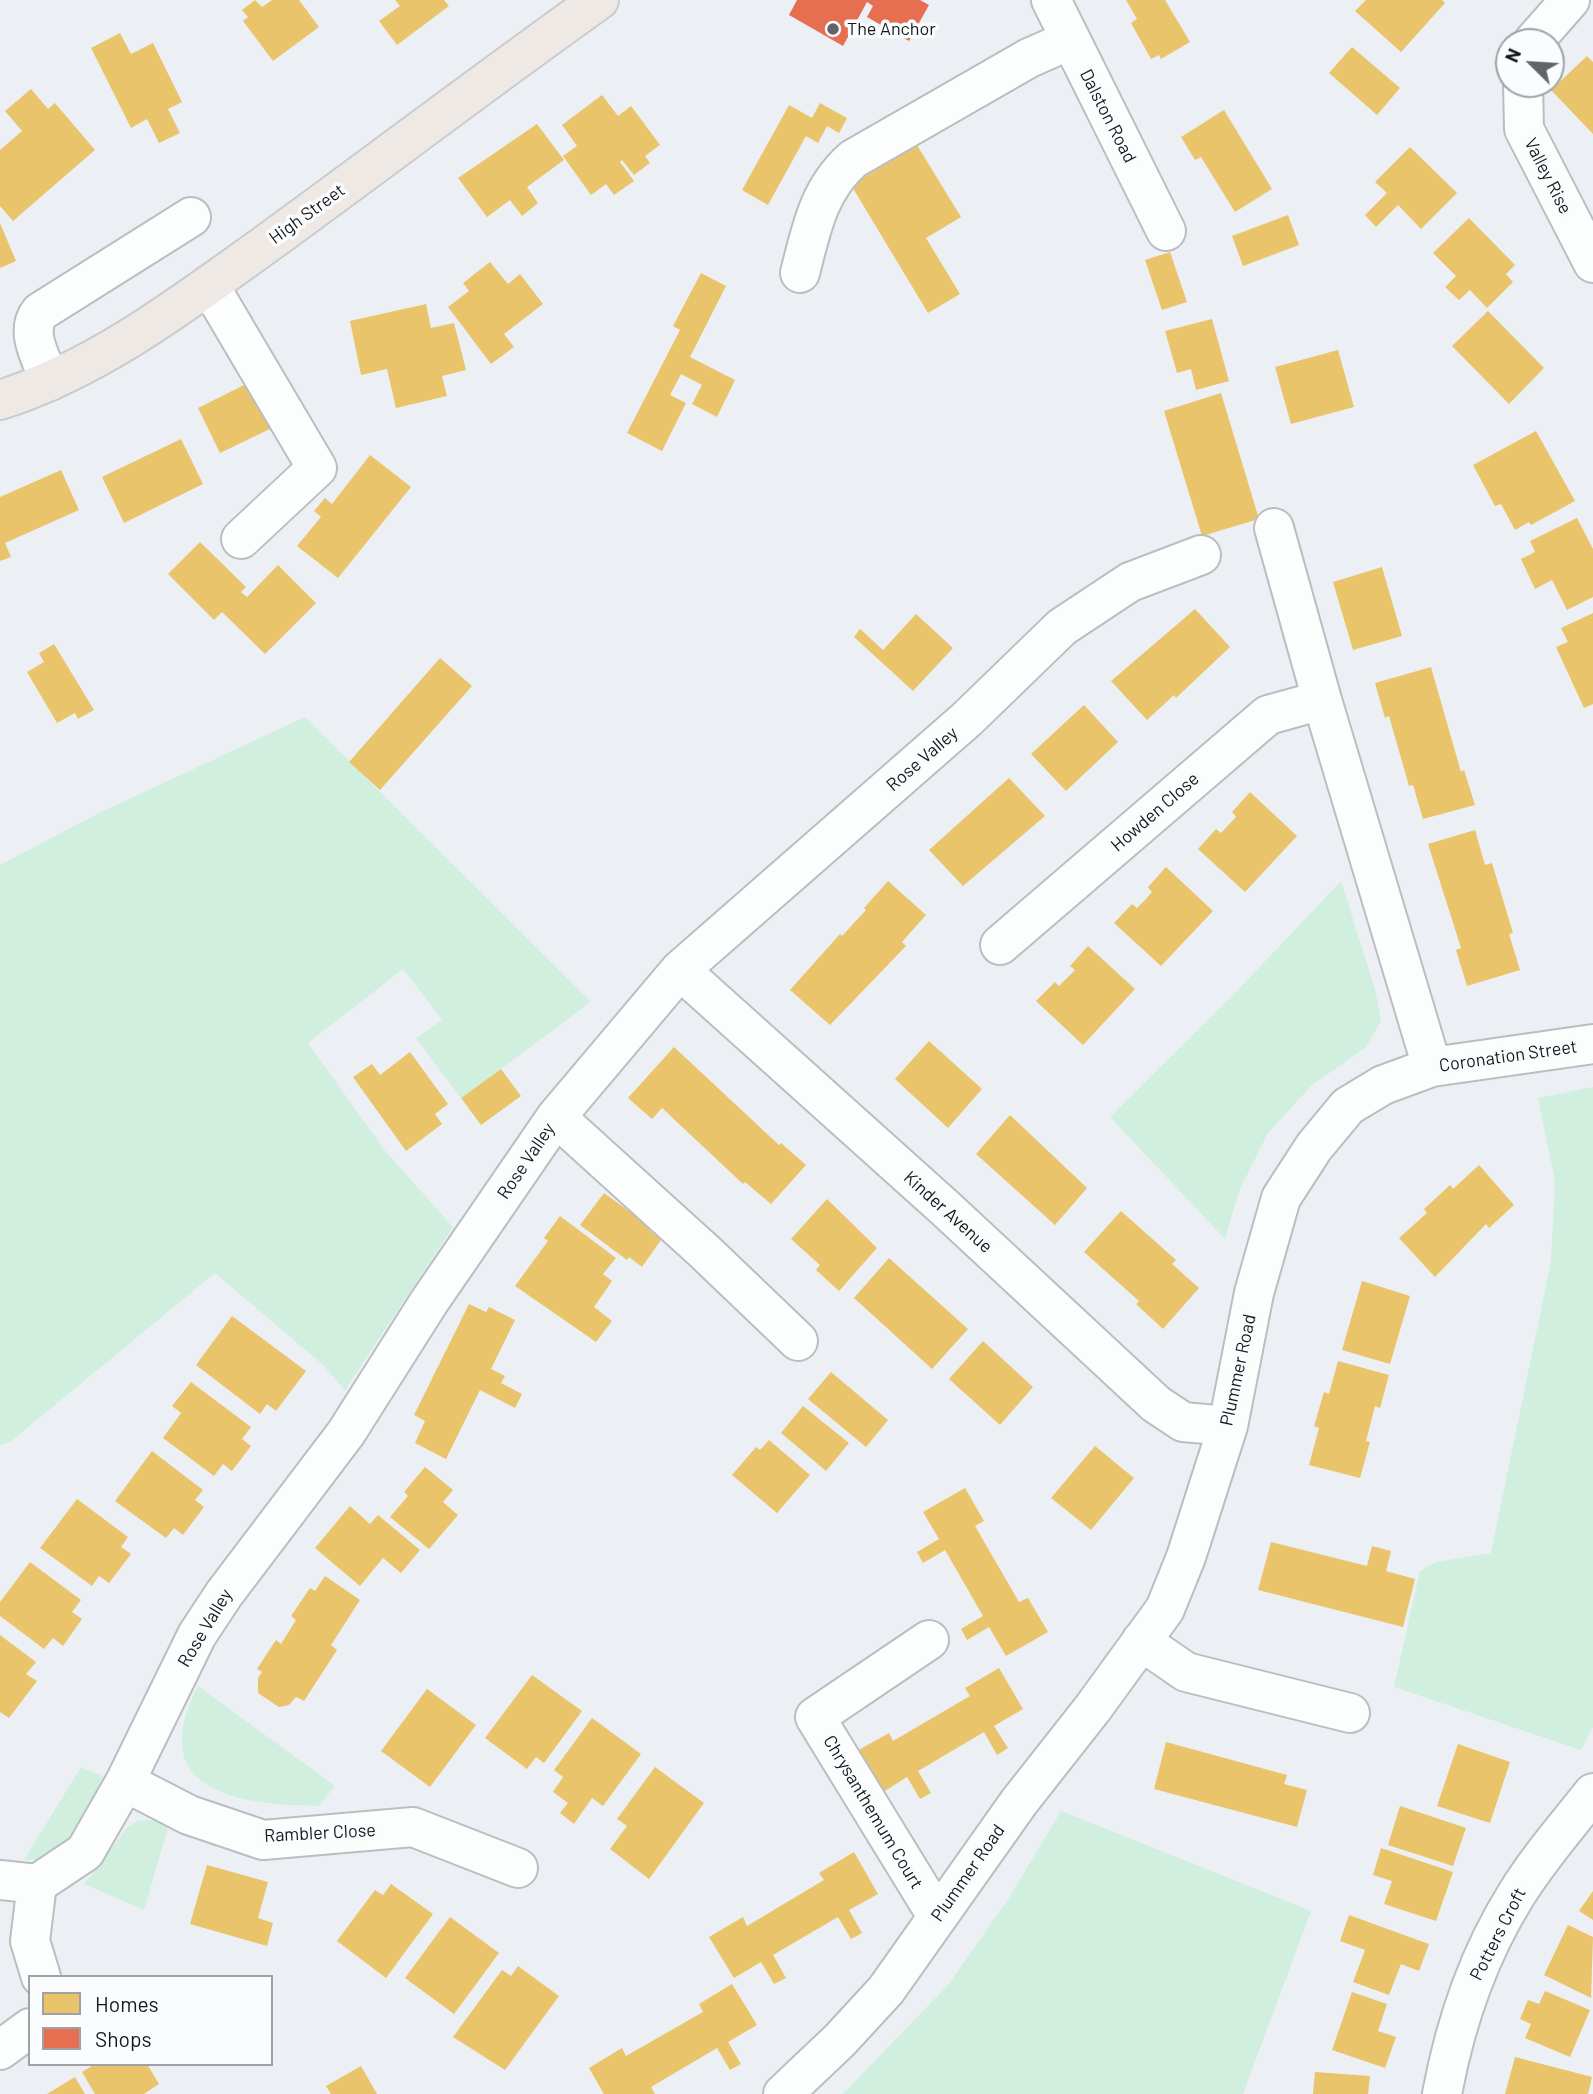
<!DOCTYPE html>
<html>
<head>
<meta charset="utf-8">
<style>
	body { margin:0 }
	#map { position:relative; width:1593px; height:2094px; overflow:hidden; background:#ecf0f4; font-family:Barlow,sans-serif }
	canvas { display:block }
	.legend { position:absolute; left:28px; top:1975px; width:245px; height:91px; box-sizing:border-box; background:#fafcfe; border:2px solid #9fa1a4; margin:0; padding:9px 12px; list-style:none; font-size:21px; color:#16191c }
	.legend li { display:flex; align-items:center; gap:14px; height:35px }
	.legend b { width:35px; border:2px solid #9fa1a4 }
	.north { position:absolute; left:1495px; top:28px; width:70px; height:70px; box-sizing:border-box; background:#fafcfe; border:2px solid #9fa1a4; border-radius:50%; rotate:294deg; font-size:19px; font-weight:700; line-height:28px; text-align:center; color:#16191c }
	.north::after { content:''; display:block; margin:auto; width:24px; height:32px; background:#616468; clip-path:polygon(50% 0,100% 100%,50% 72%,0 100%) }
</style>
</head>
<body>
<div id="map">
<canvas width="1593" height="2094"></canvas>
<ul class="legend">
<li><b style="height:19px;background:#e9c46a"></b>Homes</li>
<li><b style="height:19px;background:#e76f51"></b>Shops</li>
</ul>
<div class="north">N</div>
</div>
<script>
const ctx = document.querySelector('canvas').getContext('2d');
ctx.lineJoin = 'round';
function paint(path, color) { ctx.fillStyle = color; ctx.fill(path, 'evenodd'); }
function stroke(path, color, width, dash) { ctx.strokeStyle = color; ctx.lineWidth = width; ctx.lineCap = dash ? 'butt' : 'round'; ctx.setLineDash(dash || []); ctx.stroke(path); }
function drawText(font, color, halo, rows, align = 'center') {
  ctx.font = font + ' Barlow,sans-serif'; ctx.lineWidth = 7; ctx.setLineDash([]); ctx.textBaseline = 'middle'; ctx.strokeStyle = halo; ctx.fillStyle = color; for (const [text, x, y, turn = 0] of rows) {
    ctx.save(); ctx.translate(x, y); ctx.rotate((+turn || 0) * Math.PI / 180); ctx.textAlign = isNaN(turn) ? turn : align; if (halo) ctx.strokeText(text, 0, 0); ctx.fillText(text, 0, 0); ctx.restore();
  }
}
paint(new Path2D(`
	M305,717L591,1002L461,1098L416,1038L442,1020L403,969L308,1043L386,1152L453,1227L345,1390L322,1364L215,1273L10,1442L0,1445V865L97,814Z
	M1341,881L1375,989L1381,1021L1366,1047L1311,1086L1268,1133L1239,1191L1225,1239L1110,1117L1238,990Z
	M1593,1087V1727L1581,1750L1394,1687L1420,1571L1436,1562L1491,1553L1551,1261L1555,1181L1538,1098Z
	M198,1686L335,1786L319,1806C239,1805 143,1792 198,1686Z
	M81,1767L103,1776C85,1814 74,1863 24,1860Z
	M1061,1811L1311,1911L1243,2094H843L948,1985L1007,1901Z
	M148,1820L169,1824L144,1910L84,1884L128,1827L137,1821Z`), '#d0efdf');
paint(new Path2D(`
	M255,0L262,7L272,0H299L319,27L273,61L243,21L248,17L242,10Z
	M395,0H444L449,6L397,45L379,21L400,6Z
	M1126,0H1165L1190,42L1161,59L1159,55L1151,59L1131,23L1137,19Z
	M1366,0H1442L1445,3L1401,52L1355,11Z
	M120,33L131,54L153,43L182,102L168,109L180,133L159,143L147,119L131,128L91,48Z
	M1352,47L1400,88L1377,115L1329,73Z
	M1587,56L1593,62V134L1551,90Z
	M31,89L48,109L55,103L95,150L13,221L0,206V150L22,131L5,111Z
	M602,95L618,116L631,106L660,145L645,156L650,163L634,175L622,160L620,162L634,181L614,195L606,184L591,195L563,156L577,146L562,125Z
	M820,103L847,118L839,133L827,126L818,143L806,136L768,205L742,190L789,105L812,118Z
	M1224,110L1272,189L1235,212L1201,157L1195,160L1181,137Z
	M537,124L564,160L527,187L538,203L522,216L510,200L487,217L458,178Z
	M917,145L961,217L926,238L960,294L928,313L851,185Z
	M1410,147L1457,193L1421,229L1398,205L1376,227L1365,215L1387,193L1375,182Z
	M1288,215L1299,245L1243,266L1232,236Z
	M1469,218L1515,265L1506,274L1513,282L1487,308L1470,290L1459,300L1445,287L1456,276L1433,253Z
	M0,223L16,261L0,268Z
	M1170,252L1187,302L1162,310L1145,260Z
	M490,262L508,284L520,274L543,304L504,334L514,347L491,364L448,307L469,291L463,283Z
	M701,273L726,286L690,357L735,380L717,417L692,404L702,385L681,374L670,395L686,403L662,451L627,433L680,330L673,326Z
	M426,304L431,328L454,323L466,370L442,376L447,396L396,408L387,369L361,375L350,321Z
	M1488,311L1544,368L1509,404L1452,346Z
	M1212,319L1229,381L1196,390L1191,369L1177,373L1165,331Z
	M1338,350L1354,407L1291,424L1275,367Z
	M250,382L272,428L220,453L198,408Z
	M1221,393L1259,519L1202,536L1164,411Z
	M1536,431L1575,501L1531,525L1529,522L1515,530L1501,504L1495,506L1473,465Z
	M181,439L203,484L124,523L102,477Z
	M370,455L411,487L338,578L297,546L321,517L314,511L325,498L332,504Z
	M61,470L79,510L5,543L11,557L0,561V497Z
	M1577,518L1593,549V597L1567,610L1552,580L1535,589L1521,559L1535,552L1530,541Z
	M200,542L246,587L241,592L247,597L278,565L316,603L265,654L222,612L214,620L168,574Z
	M1382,567L1402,636L1353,650L1333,582Z
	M1195,609L1230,647L1176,698L1174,695L1147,720L1111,681Z
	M1593,613V704L1584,708L1556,647L1568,642L1561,628Z
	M916,614L953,648L913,691L854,637L860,629L883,650Z
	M54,644L94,710L78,719L75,713L57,723L27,672L44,662L39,653Z
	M440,658L472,686L380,790L349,762Z
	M1431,667L1461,772L1464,770L1475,805L1423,819L1413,785L1409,786L1389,716L1385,718L1375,683Z
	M1084,705L1118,742L1066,791L1031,754Z
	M1009,778L1045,816L963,886L929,850Z
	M1250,792L1297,836L1245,892L1198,849L1216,829L1221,833L1236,817L1232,812Z
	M1475,830L1485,865L1492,863L1513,933L1509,934L1520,970L1467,986L1456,950L1461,948L1428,844Z
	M1166,867L1213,911L1161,966L1114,923L1132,904L1137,908L1145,900L1152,892L1148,887Z
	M888,881L926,915L902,942L906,946L830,1025L790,990L840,934L842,936L866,910L864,908Z
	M1088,946L1135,989L1083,1045L1036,1001L1055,982L1059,986L1075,970L1070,966Z
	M929,1041L982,1089L948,1128L895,1079Z
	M674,1047L779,1145L781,1143L806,1165L771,1204L745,1182L743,1184L662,1108L652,1119L628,1098Z
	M410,1052L448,1104L435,1114L442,1124L406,1151L353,1077L372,1064L380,1075Z
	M501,1069L521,1096L481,1125L461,1098Z
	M1010,1115L1087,1188L1055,1225L976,1154Z
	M1479,1165L1514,1205L1489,1228L1486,1224L1435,1277L1399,1238L1427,1213L1424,1209L1450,1185L1453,1189Z
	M604,1193L651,1227L649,1230L661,1240L642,1267L629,1257L627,1260L580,1225Z
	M827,1199L877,1248L839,1291L816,1270L820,1265L791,1239Z
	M1121,1211L1176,1260L1172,1264L1199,1288L1163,1329L1136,1304L1139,1301L1084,1252Z
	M560,1216L616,1258L603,1274L612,1281L594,1307L612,1321L596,1342L515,1286L548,1241L544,1238Z
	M889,1258L968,1329L932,1369L854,1298Z
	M1362,1281L1410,1296L1390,1364L1342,1350Z
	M469,1304L486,1312L489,1307L515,1320L491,1369L505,1376L501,1383L522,1394L515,1408L480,1390L446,1459L415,1443L425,1421L414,1415Z
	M232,1316L306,1371L276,1411L267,1404L260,1414L196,1365Z
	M983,1341L1033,1387L1000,1425L949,1379Z
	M1338,1361L1389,1375L1380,1408L1375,1406L1366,1441L1370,1442L1360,1478L1309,1465L1319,1428L1314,1426L1324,1392L1329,1394Z
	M831,1372L888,1420L866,1447L808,1399Z
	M191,1382L251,1427L242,1439L251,1446L232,1471L223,1464L214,1476L163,1438L181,1413L172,1406Z
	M803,1406L849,1443L826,1471L781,1433Z
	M769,1440L810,1475L777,1513L732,1475L756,1447L760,1450Z
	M1095,1446L1134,1478L1091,1530L1051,1498Z
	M152,1451L203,1490L195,1500L204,1507L183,1535L174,1528L166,1538L115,1501Z
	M425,1467L453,1490L443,1502L458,1515L429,1549L390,1517L408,1496L404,1492Z
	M965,1488L984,1521L975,1526L1019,1602L1028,1598L1048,1632L1006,1656L989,1627L967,1640L961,1629L983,1616L945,1550L923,1563L917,1552L939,1539L923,1512Z
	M77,1499L128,1537L121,1547L131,1554L109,1583L99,1576L92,1586L40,1548Z
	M350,1506L370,1524L378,1515L420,1550L401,1573L383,1558L360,1586L315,1548Z
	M1271,1542L1367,1566L1372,1546L1391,1551L1386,1571L1415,1579L1403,1627L1258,1590Z
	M30,1562L81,1600L72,1612L82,1619L63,1646L53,1638L44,1649L0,1616V1602Z
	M325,1576L360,1600L331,1645L337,1650L304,1701L296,1697L289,1705L279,1707L258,1693V1678L262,1672L257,1669L276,1640L281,1644L296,1620L291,1616L310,1588L315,1591Z
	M0,1635L36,1662L26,1674L37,1681L9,1718L0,1712Z
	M999,1668L1023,1709L994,1726L1008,1748L997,1755L984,1732L918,1771L931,1793L920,1799L907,1777L880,1794L855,1752L889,1733L893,1741L970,1696L965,1688Z
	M532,1675L582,1711L544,1763L536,1757L527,1769L485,1738Z
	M427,1689L476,1725L430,1787L381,1751Z
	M592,1718L641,1754L603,1806L592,1798L574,1824L560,1813L568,1803L553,1792L563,1777L554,1770Z
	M1166,1742L1287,1775L1284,1784L1307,1790L1297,1827L1154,1789Z
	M1458,1744L1510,1762L1490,1823L1437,1806Z
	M655,1767L704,1803L649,1879L610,1849L627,1826L617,1819Z
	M1400,1806L1466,1828L1453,1866L1388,1845Z
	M1381,1848L1453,1872L1436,1921L1384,1904L1392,1881L1373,1875Z
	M854,1852L878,1894L849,1910L862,1933L851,1939L838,1917L773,1955L786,1978L774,1984L761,1962L734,1978L709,1937L743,1917L747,1926L824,1880L819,1873Z
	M207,1865L268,1882L258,1918L273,1923L267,1946L190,1924Z
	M391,1884L433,1914L386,1978L337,1941L375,1890L383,1895Z
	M1593,1891V1920L1579,1911Z
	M1349,1915L1429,1944L1419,1971L1401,1964L1389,1995L1353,1982L1365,1950L1340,1941Z
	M450,1917L499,1953L454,2014L405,1978Z
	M1568,1925L1593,1937L1591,1998L1544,1975Z
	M518,1966L559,1996L505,2070L453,2037L502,1970L511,1976Z
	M732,1984L757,2025L728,2042L741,2064L730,2070L717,2048L651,2087L655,2094H604L589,2068L622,2048L626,2056L703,2012L699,2004Z
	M1545,1991L1590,2010L1570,2057L1525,2038L1531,2024L1520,2019L1528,2000L1539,2004Z
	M1352,1992L1387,2004L1378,2031L1396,2037L1385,2068L1332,2050Z
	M1515,2057L1592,2077L1588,2094H1505Z
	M95,2064H147L159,2084L144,2094H95L82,2072Z
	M361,2066L377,2094H331L326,2086Z
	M1315,2072L1370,2076L1368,2094H1313Z
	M75,2077L85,2094H47Z`), '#e9c46a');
paint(new Path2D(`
	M797,0H920L929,5L909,41L867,17L873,6L867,2L843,46L789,15Z`), '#e76f51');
const minor = new Path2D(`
	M1051,0L1166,231
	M1533,42L1570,0
	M1523,84L1524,129L1593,263
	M800,273C811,230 818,190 853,159L1029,58L1070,40
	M209,285L317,468L241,539
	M50,381C42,360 24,332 40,312L191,217
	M1274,528L1322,700
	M1000,945L1268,715L1322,700L1432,1067
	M680,970L944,1207L1156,1404L1183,1422L1228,1426
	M556,1117L705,1252L798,1341
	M929,1640L815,1717L937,1916
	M1141,1641L1186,1672L1350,1713
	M125,1782L189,1815L263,1840L413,1827L518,1868
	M0,1880L37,1884L85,1852L125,1782L197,1635L224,1594L346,1433L429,1302L556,1117L680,970L967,719L1062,627L1130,582L1201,555
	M37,1884L30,1941L41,1977
	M0,2050L30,2028
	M783,2094L840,2040L886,1990L1019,1802L1093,1708L1165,1609L1186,1557L1228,1426L1254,1293L1281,1198L1314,1147L1348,1106L1383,1085L1432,1067L1593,1044
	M1442,2094C1455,2024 1478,1956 1516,1895C1538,1859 1567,1826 1593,1793`);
const major = new Path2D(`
	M0,400C100,368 185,302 269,242C379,162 488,79 599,0`);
stroke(minor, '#bbbec1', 42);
stroke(major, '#c9cbce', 42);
stroke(minor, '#fcfdfd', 38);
stroke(major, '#efe9e6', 38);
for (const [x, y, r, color] of [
	[833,29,7,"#616468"]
]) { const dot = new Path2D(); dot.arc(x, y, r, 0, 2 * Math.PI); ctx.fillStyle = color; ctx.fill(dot); stroke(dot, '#fafcfe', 2.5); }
drawText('18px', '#16191c', '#fafcfe', [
	["The Anchor",847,29]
], 'left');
drawText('18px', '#16191c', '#fafcfe', [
	["Dalston Road",1108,116,63],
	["Valley Rise",1548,176,63],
	["High Street",307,214,-36],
	["Rose Valley",922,759,-41],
	["Howden Close",1155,812,-41],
	["Coronation Street",1508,1056,-8],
	["Rose Valley",526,1161,-56],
	["Kinder Avenue",948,1212,42],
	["Plummer Road",1238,1370,-78],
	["Rose Valley",205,1628,-59],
	["Chrysanthemum Court",873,1812,59],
	["Rambler Close",320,1833,-3],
	["Plummer Road",968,1873,-55],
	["Potters Croft",1498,1934,-63]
]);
</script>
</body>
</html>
